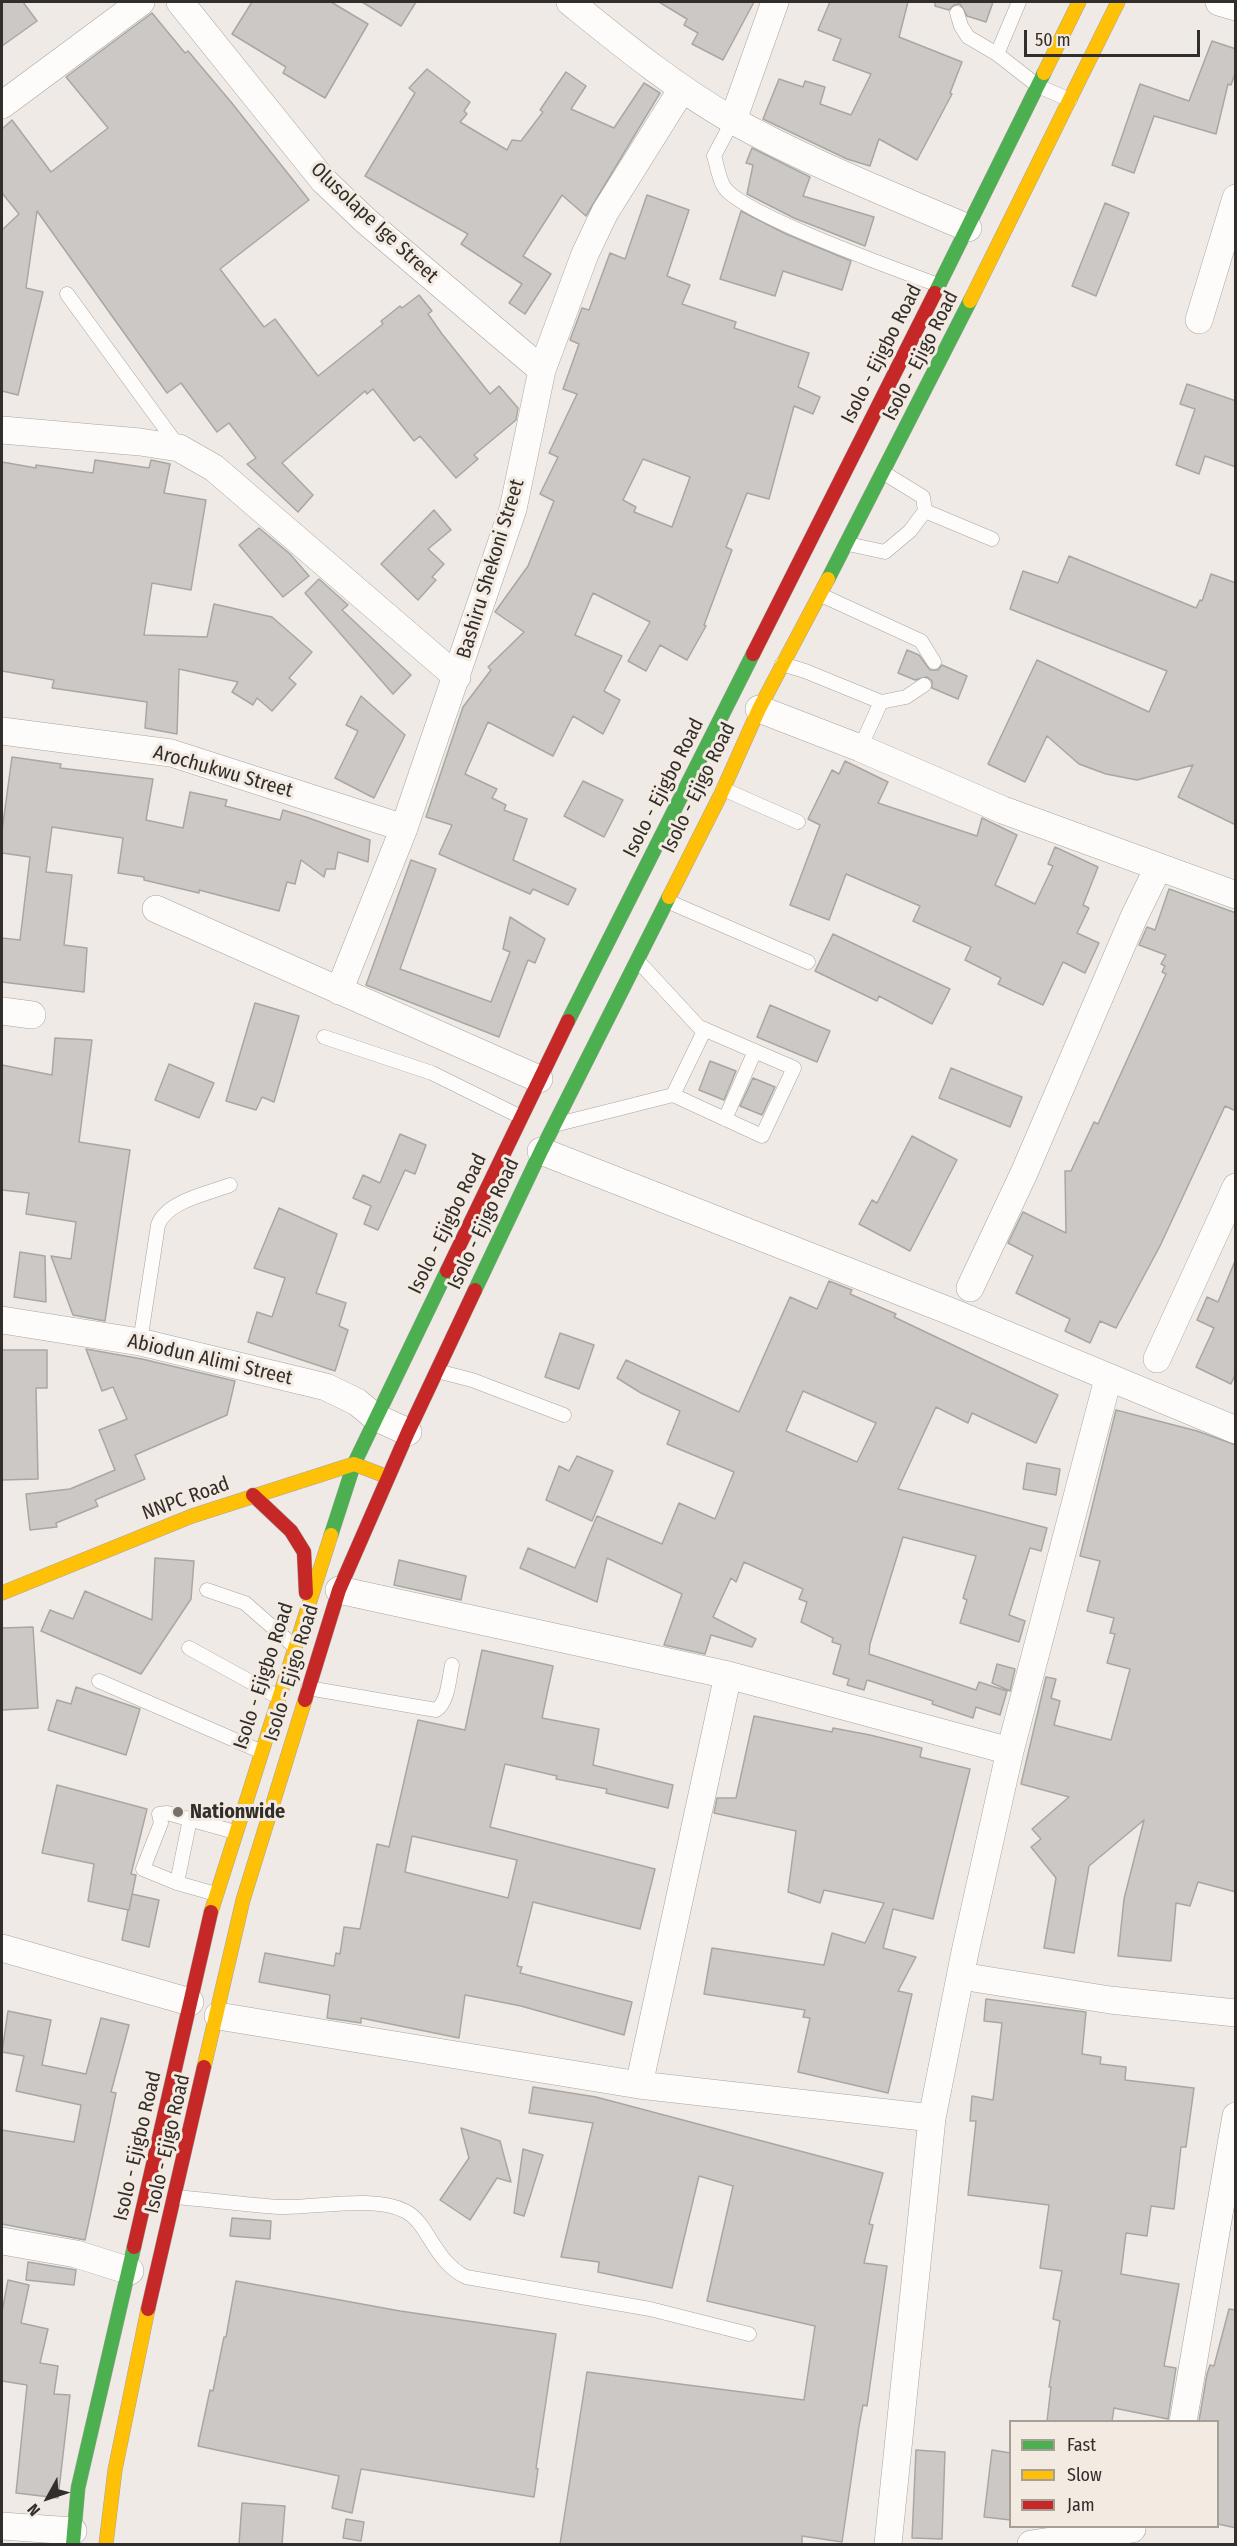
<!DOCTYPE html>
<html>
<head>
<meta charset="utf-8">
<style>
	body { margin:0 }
	#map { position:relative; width:1237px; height:2546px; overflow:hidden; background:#efeae5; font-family:"Fira Sans Condensed",sans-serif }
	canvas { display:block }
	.frame { position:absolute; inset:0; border:3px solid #312e2b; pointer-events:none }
	.legend { position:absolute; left:1009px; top:2420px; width:210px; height:108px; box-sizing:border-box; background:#f3eae1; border:2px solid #a59f98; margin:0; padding:8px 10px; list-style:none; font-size:18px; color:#312e2b }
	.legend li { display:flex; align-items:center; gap:12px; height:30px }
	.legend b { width:30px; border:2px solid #a59f98 }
	.north { position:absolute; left:18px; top:2468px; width:60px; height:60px; -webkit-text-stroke:4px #f3eae1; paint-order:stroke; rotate:230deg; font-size:16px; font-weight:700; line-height:24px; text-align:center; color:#312e2b }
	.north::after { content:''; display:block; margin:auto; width:21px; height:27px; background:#312e2b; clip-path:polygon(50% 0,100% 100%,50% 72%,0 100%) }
	.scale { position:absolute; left:1024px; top:30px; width:176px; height:27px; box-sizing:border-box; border:3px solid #312e2b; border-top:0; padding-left:8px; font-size:18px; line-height:21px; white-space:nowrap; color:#312e2b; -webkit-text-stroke:4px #f3eae1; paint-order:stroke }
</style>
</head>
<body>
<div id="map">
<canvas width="1237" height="2546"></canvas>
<div class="frame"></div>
<ul class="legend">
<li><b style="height:8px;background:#4caf50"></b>Fast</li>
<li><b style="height:8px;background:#ffc107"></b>Slow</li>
<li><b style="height:8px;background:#c62828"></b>Jam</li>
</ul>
<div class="north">N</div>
<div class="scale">50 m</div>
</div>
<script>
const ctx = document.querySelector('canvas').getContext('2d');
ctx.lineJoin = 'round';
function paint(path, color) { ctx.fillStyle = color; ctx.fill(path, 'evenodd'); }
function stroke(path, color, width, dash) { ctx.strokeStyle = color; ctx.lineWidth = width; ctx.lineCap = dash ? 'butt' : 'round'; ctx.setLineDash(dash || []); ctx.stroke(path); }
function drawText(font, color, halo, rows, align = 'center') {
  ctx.font = font + ' "Fira Sans Condensed",sans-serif'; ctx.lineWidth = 6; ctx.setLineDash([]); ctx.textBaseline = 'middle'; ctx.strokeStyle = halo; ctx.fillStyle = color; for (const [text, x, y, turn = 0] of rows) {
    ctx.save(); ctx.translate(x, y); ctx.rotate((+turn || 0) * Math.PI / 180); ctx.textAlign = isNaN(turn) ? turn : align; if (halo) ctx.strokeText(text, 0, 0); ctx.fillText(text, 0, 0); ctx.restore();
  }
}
const building = new Path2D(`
	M2,2H23L37,21L2,46Z
	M252,2H331L368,24L325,98L283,73L286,67L232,34Z
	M362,2H416L401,26Z
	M659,2H754L723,60L692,44L698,33L684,25L687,19Z
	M830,2H908L899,37L962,62L950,93L952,94L917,160L879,139L870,166L847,159L763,119L779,79L803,87L805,81L825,87L820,104L851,115L871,74L833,60L841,39L818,30Z
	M935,2H993L986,22L967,16L960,4L954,5L949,10L935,6Z
	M152,13L185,53L188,51L231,102L309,200L220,269L264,327L275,319L318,376L383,324L381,321L400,306L402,308L419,295L432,311L428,314L442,334L490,394L499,386L518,408L516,420L474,455L478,459L456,478L420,436L414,441L373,389L367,394L365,391L282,463L313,495L298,512L247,464L256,458L229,423L217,432L181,383L167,393L37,211L26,288L43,292L18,395L2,391V230L19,214L2,193V129L12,120L51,172L108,128L66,77Z
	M1212,41L1236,49V71L1231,85L1228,84L1216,134L1154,116L1134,173L1112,165L1140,84L1189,101Z
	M427,69L470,102L464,111L467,114L460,122L507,150L512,140L521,141L543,112L540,110L566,72L586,86L571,109L614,128L644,83L660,93L586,216L562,195L523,256L551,274L525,314L509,303L522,284L461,244L468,234L365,176L415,93L409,88Z
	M752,148L810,177L803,196L874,217L865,246L794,218L747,194L753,165L746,163Z
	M647,195L689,210L667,276L690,285L682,304L736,322L734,328L809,353L798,387L820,397L813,414L794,406L769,499L747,493L726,547L732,550L704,625L706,626L687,660L660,645L646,671L628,661L650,622L593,593L575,635L622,656L604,691L620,700L603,734L573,716L553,756L488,722L465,774L497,789L492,798L506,805L504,810L527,819L513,860L576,889L568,905L533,889L530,894L439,854L452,825L426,817L463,707L491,670L488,667L524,632L495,612L528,566L554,501L540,494L558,457L549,453L577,394L563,389L579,344L570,340L582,308L589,310L610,253L625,259ZM643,459L690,477L672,527L634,512L636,507L623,500Z
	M1105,203L1129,213L1096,296L1072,286Z
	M741,211L786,234L851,261L842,290L783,271L775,296L720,279Z
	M1187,384L1236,401V467L1205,456L1199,474L1176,465L1195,409L1180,404Z
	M95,460L149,468L151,460L170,464L164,493L206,500L191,590L152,583L144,635L207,637L214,604L272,617L312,652L289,678L296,684L272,711L257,698L253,705L232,692L238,682L179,669L177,734L145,728L147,702L52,688L54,680L2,671V462L36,468V465L93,473Z
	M434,510L451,530L428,549L444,564L432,577L436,580L418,600L381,564Z
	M259,528L290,554L309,576L283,597L239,545Z
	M1069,556L1196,608L1200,600L1202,601L1211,574L1236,583V825L1178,797L1193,765L1137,780L1106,774L1079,764L1047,736L1025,782L988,764L1037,660L1149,712L1167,671L1010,609L1023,571L1058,583Z
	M319,579L348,605L342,610L411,675L393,694L305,593Z
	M907,650L919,655L930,670H938L942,665L967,676L958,699L932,688V681L927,677L915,680L898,673Z
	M361,696L405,735L374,798L335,778L358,731L346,725Z
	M12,757L61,764L60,768L153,779L146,820L183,828L190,792L227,800L225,806L280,820L283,810L306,817L370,840L368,862L338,852L335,869H326L324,877L301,860L295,884L287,882L279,911L199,890V893L144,880V877L118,873L123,838L52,827L46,872L72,875L64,945L87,948L84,992L2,982V938L20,940L30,857L2,853V831Z
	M845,761L888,782L878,803L977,836L982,818L1017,835L995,885L1035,904L1053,866L1048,864L1055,847L1098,867L1083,905L1089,908L1077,933L1099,943L1085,973L1063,962L1043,1005L998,984L1001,978L965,960L971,947L913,921L920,906L846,874L829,920L790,905L820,825L808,819L832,770L839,774Z
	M583,781L623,800L604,837L564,816Z
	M411,860L436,869L400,969L491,1002L510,952L503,949L510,917L545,939L535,963L528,960L499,1037L366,985Z
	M1169,889L1236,913V1111L1225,1106L1160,1246L1116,1328L1100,1321L1090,1343L1065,1331L1070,1319L1016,1293L1033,1256L1008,1243L1023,1212L1066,1233L1065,1171H1071L1094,1122L1098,1124L1166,974L1162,972L1165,966L1161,964L1166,955L1139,945L1147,927L1155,930Z
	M833,934L950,989L932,1024L879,996L877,1001L815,971Z
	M255,1003L299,1016L274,1102L262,1097L256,1110L226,1101Z
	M770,1005L830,1031L817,1062L757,1037Z
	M55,1038L92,1040L79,1142L130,1150L105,1321L73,1315L51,1256L71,1259L76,1222L26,1214L29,1193L2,1190V1065L52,1075Z
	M710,1061L736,1071L724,1100L699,1090Z
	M169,1064L214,1083L199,1118L155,1100Z
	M951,1068L1022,1097L1010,1127L939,1098Z
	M753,1078L775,1087L762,1115L740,1106Z
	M400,1134L426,1145L415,1174L405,1170L378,1230L364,1224L371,1206L353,1198L363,1175L380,1183Z
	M912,1136L957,1160L910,1251L859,1224L872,1200L877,1203Z
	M279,1208L337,1234L316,1293L346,1303L339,1326L348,1330L335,1371L248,1342L257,1312L272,1317L285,1278L254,1268Z
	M20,1252L45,1256L46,1302L14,1297Z
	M1235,1261L1236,1373L1231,1384L1196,1367L1214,1328L1197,1320L1207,1297L1218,1302Z
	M829,1281L852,1290L850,1294L896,1314L894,1317L1058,1395L1036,1443L972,1413L968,1423L936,1407L898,1489L1047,1528L1041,1551L1030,1548L1009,1615L1025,1621L1019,1642L960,1623L967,1600L963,1598L976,1556L903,1537L870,1644L869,1654L976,1690L979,1682L1007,1691L1000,1715L976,1707L973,1718L932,1704L933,1701L867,1680L864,1690L847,1685L849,1679L833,1674L841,1645L832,1642L833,1638L801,1622L807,1602L799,1599L803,1589L744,1562L736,1582L731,1578L713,1617L756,1639L752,1647L711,1635L705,1654L664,1645L682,1594L607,1558L597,1602L520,1568L528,1548L575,1568L597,1516L662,1544L679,1503L715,1519L734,1472L667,1444L680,1411L641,1393L617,1378L626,1360L739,1412L790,1297L817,1309ZM803,1391L876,1423L857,1462L786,1431Z
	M560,1333L594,1345L579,1389L545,1377Z
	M86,1349L142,1359L235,1381L227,1415L135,1455L145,1479L95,1500L98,1506L56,1523L57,1527L30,1530L26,1494L70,1489L115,1470L99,1430L127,1419L113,1387L102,1391Z
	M2,1350H47V1388H36L38,1479L2,1480Z
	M1116,1410L1197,1431L1236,1445V1892L1198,1882L1190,1906L1176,1903L1171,1961L1118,1956L1124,1899L1144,1820L1089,1866L1074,1953L1044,1948L1056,1878L1031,1847L1041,1839L1032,1829L1069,1797L1021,1784L1046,1677L1056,1679L1051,1698L1060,1701L1054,1725L1111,1740L1130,1669L1107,1663L1115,1634L1110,1633L1114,1618L1087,1611L1100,1561L1080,1556Z
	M577,1456L613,1471L592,1521L546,1500L559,1466L569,1471Z
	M1027,1463L1060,1469L1056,1495L1023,1489Z
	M155,1558L194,1561L191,1599L141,1674L41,1631L50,1610L73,1619L85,1591L152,1620Z
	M399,1560L466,1576L461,1600L394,1585Z
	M33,1627L38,1708L2,1710V1628Z
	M482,1650L553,1666L542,1718L599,1729L593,1765L673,1785L668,1808L606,1793L607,1789L556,1779L557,1776L505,1764L490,1827L655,1869L640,1929L533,1902L517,1966L522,1967L520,1973L632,2002L624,2035L521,2006L465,1995L459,2038L361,2018V2023L327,2018L330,1995L259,1982L265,1953L334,1966L336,1953L340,1954L344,1927L360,1929L377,1844L389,1847L418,1720L465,1730ZM412,1836L517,1860L508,1898L405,1872Z
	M997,1664L1015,1669L1010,1691L992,1683Z
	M76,1687L140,1709L126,1755L48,1730L57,1700L71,1704Z
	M754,1716L832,1732L833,1728L870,1735L922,1748L920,1757L970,1769L933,1919L893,1909L883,1948L916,1957L898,1991L912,1994L888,2093L798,2072L810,2018L803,2017L805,2010L704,1994L712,1948L824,1965L832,1933L865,1943L884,1903L824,1890L820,1903L788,1892L796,1831L714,1813L717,1798H736Z
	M57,1785L147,1809L131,1874L136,1875L129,1910L132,1894L159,1900L149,1947L122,1940L128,1910L88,1901L94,1864L42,1853Z
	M986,1999L1086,2012L1082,2054L1101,2057L1100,2064L1126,2067L1125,2080L1194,2088L1186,2147H1181L1174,2209L1151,2206L1147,2236L1126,2233L1121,2274L1179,2284L1164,2366L1176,2368L1168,2419L1114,2408L1112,2421H1047L1051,2387H1049L1060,2321L1053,2319L1062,2271L1040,2268L1049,2205L968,2195L976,2121H970L972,2096L993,2100L1002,2023L984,2021Z
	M8,2011L51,2020L42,2065L86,2074L101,2018L129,2025L111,2092L116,2093L85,2240L2,2224V2130L74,2142L81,2105L16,2091L24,2056L2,2052Z
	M533,2087L596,2097L883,2173L869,2224L873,2225L864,2263L887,2266L867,2406L863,2405L859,2426L842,2542L802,2536V2544H560L587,2372L804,2400L815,2326L707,2301L733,2186L699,2176L672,2288L598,2272L599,2262L561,2257L593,2123L529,2113Z
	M461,2128L500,2141L511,2182L497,2178L470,2220L440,2200L469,2158Z
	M523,2149L543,2155L524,2216L514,2213Z
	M232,2218L271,2221L270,2239L230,2236Z
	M28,2262L76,2270L74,2285L26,2280Z
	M8,2280L29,2285L21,2323L48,2329L40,2363L58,2366L54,2394L70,2395L58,2498L16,2493L27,2385L2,2381V2312Z
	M236,2281L400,2311L556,2334L536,2468L538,2469L534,2497L361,2469L352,2513L332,2508L339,2476L198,2446L210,2390L213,2391L224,2337H226Z
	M1229,2309L1236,2310V2528L1218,2524V2421H1199L1207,2374L1210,2365L1214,2366Z
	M916,2450L945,2452L942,2539L912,2538Z
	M992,2450L1011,2453V2520L984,2517Z
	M242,2503L285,2506L282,2544H239Z
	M346,2519L364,2522L361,2541L343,2538Z`);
paint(building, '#ccc8c5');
stroke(building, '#aaa6a2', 1.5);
const lane = new Path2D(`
	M957,13L961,26L968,37L997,54L1038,86L1070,100
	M997,54L1019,2
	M733,120L714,156C717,165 719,179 724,187C743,215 899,270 938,285
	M67,294L178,446
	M925,511L992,539
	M848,544L885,552L910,531L925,511L923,497L884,473
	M821,595L921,641L934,662
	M782,664L805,671L881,702L906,697L924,685
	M860,748L881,702
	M723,789L798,822
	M667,901L808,962
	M324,1037L432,1073L521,1117
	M673,1095L705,1029
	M725,1119L755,1051
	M558,1124L673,1095L762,1136L794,1068L699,1027L638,961
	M140,1342L158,1225C167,1201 207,1194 230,1185
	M437,1371L472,1380L564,1415
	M207,1590L245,1603L294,1646
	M189,1648L278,1697
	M99,1681L260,1751
	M308,1688L436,1710C448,1703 449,1678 452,1665
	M177,1883L190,1819
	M216,1894L177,1883L143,1869L161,1823L159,1814L167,1813L235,1832
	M176,2197C211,2200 246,2205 281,2207C317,2208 373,2195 405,2211C429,2223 433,2261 466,2277L650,2309L749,2334`);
const street = new Path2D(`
	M180,2L323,180L366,221L542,370
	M570,2C622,44 673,86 732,120C807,162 889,194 968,228
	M1219,2L1236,7
	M2,105L141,2
	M733,120L775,2
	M1199,320L1236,198
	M2,430L140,442L179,448L214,468L457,677
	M759,709L860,748L1003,810L1236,895
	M2,731L171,753L404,828
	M156,909L539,1079
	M339,991L404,828L513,509L542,370L585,254L605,212L682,89
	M2,1011L32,1015
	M541,1151L952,1312L1236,1430
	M970,1288L1024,1173L1134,917L1158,868
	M2,1320L140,1342L326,1387L357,1402L375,1417L408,1432
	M1157,1359L1236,1187
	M339,1590L728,1675
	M2,1948L190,2002
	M961,1976L1110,2000L1236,2013
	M218,2016L639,2085L932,2118
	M639,2085L728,1675L1010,1751
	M2,2241L76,2254L130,2271
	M1183,2422L1236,2116
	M2,2526L73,2531
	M888,2544L932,2118L965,1952L1010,1751L1108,1379
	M1031,2544L1132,2529`);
const fast = new Path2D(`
	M935,293L1044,73
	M828,579L970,301
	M568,1021L753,654
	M475,1290L541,1151L669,897
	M331,1535L354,1464L447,1271
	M73,2544L78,2488L134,2247`);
const slow = new Path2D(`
	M1044,73L1079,2
	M970,301L1118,2
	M669,897L721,794L759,709L828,579
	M2,1593L192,1516L354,1464L388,1477
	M211,1912L331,1535
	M204,2067L243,1900L305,1700
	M106,2544L115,2470L148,2309`);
const jam = new Path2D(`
	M753,654L935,293
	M447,1271L568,1021
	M253,1495L291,1531L304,1552L306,1593
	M305,1700L339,1590L408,1432L475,1290
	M134,2247L211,1912
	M148,2309L204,2067`);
stroke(lane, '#a8a4a0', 15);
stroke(street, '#a8a4a0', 28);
stroke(fast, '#a8a4a0', 15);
stroke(slow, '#a8a4a0', 15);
stroke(jam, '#a8a4a0', 15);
stroke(lane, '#fdfcfb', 14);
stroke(street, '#fdfcfb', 27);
stroke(fast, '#4caf50', 14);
stroke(slow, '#ffc107', 14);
stroke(jam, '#c62828', 14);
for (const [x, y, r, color] of [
	[178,1812,6,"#74706c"]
]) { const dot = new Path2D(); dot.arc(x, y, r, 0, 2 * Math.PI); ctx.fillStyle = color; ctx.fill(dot); stroke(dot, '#f3eae1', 2); }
drawText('20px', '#312e2b', '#f3eae1', [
	["Olusolape Ige Street",374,223,43],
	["Isolo - Ejigbo Road",882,354,-63],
	["Isolo - Ejigo Road",921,356,-63],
	["Bashiru Shekoni Street",491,569,-73],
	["Arochukwu Street",223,772,16],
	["Isolo - Ejigbo Road",664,788,-63],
	["Isolo - Ejigo Road",699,788,-64],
	["Isolo - Ejigbo Road",448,1224,-64],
	["Isolo - Ejigo Road",484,1224,-65],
	["Abiodun Alimi Street",210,1360,13],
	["NNPC Road",186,1499,-20],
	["Isolo - Ejigo Road",292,1673,-73],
	["Isolo - Ejigbo Road",264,1676,-72],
	["Isolo - Ejigo Road",168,2144,-77],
	["Isolo - Ejigbo Road",138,2146,-77]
]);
drawText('bold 20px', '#312e2b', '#f3eae1', [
	["Nationwide",190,1812]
], 'left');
</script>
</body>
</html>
